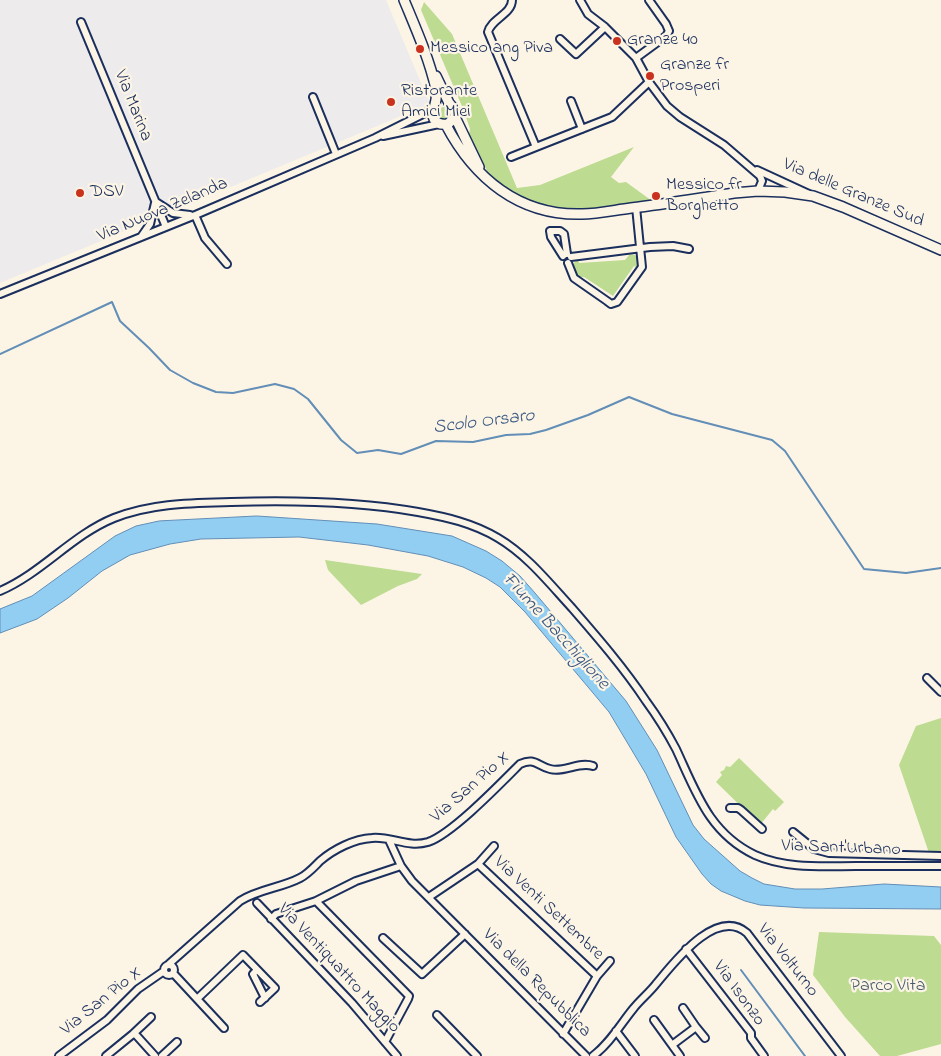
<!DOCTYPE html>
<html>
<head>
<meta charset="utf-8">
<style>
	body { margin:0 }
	canvas { display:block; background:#fcf5e5 }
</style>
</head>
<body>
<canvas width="941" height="1056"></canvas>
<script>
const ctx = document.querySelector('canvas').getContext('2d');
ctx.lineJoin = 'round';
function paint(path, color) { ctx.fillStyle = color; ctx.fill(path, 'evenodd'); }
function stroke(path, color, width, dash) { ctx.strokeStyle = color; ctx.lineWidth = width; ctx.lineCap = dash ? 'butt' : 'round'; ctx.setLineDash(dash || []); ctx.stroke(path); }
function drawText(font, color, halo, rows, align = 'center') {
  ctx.font = font + ' "Indie Flower",sans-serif'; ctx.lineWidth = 4.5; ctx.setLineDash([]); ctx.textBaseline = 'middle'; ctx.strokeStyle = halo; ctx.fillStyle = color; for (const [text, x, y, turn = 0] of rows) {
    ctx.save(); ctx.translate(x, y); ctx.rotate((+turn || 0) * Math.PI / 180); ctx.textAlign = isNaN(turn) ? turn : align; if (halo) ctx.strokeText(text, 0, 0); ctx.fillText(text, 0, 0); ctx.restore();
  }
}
paint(new Path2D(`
	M0,0H386L430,104L0,283Z`), '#edebec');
paint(new Path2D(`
	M424,2L452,34L517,188L540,185L634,147L611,177L619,183L626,182L659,206L583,216L514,200L489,175L477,151L469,134L470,129L464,111L421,10Z
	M438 113a6 6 0 1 1 12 0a6 6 0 1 1-12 0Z
	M630,254L635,255L638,260L637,268L634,266L613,296L584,277H578L573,268L574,263L578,259L579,263L625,260Z
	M325,560L422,574L417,579L398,586L361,605L328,570Z
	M941,718V854L929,853L899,765L916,726Z
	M739,758L784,802L775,811L773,809L760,825L716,782L722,775L720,772L724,770L726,766L730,767Z
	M819,932L934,936L941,945V1044L897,1056H880L845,1017L813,975Z`), '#bedb92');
const water = new Path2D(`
	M257,516L377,524L452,536L486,551L502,561L520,576L535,593L626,701L657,750L693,825L704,839L740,871L752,878L764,884L795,889H822L884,884L941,887V909L804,908L760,905L745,901L721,891L711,884L702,874L676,837L646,774L609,712L525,612L500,587L486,578L463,567L428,556L368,545L299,537L201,539L170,544L130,555L102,571L68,598L37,619L0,633V609L32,596L115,536L136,526L159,521Z`);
paint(water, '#92cef2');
stroke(water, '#628eb7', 1);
stroke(new Path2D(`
	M0,354L112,302L120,321L149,348L170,370L193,383L216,392L233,393L275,384L294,389L308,399L341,440L357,453L378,450L401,454L436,441L473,442L506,435L530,434L546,430L588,415L629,397L672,414L772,440L785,451L864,569L906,573L941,568
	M741,970L805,1056`), '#628eb7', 2);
const street = new Path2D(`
	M512,0C512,14 491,19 488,32L536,147L612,117L649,82
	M580,0L588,14L605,27L636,58L649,82L667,106L680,117L724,145L760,176L762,181L758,191
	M81,22L166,227
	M560,39L576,54L605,27
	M636,58L666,36L669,31L666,24L649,0
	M313,97L336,154
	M571,101L582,129
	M383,136L439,124
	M511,157L536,147
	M757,170L809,194
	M156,202L173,213L190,215
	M195,215L205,238L227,264
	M141,237L150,224L155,203
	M563,256L551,237L550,231H560L564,234L567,254
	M571,257L650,247L673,246L689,249
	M568,263L574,278L607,301L611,304L617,302L642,267L636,207
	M0,294L193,216L375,138L433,109
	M0,591C42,573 72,535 114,518C151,503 192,503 231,502C293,500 356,501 418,512C446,517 473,523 498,538C527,555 549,583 572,608C598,638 624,668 646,701C657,716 667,732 676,749C696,792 709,833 755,855C786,869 823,866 856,866C884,866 913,866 941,866
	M927,678L941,692
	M730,808H738L741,810L762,829
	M793,832L814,849L829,853L941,856
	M389,840L401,866L412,881L586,1056
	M478,864L597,976L563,1034
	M429,897L478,864L494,846
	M316,901L409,996L408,999L385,1042
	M257,903L352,1003L397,1056
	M271,919L276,914L316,901L356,881L401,866
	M383,938L422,974L465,934
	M686,949L751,1033V1038L764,1056
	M169,964L240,901C259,889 281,888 300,878C308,874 314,867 320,861C334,849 354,839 372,838C391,836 408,848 428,842C452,834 501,783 520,764C535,757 537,766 550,769C564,773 579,761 593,766
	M164 970a5 5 0 1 1 10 0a5 5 0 1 1-10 0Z
	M257,970L253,974L265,998
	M173,973L224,1028
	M597,976L610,961
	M197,999L243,955L275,988L260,1002
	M437,1015L477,1056
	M654,1020L680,1056
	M696,1027L705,1038
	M616,1031L635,1056
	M133,1034L151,1017
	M672,1045L696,1027L683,1008
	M59,1056L107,1020L138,989L164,971
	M106,1056L133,1034L136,1035L155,1056
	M162,1056L177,1042
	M593,1056C610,1043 620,1025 633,1009C640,1000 649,993 656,984C673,964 716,906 747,933L841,1056`);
const secondary = new Path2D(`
	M404,0C416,29 429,58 436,89C439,101 430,112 434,119C437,124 442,125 448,124L455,117
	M436,76L449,103L454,109L455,117L479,167
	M446,125C474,178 519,216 582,214C598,214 615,210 631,208C666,204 700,198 734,193L758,191L785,192L813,196L843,207L941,250`);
stroke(street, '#1b2f5e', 10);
stroke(secondary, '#1b2f5e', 12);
stroke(street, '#fcf5e5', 6);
stroke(secondary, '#fcf5e5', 9);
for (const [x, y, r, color] of [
	[617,41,5,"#c8321e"],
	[420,49,5,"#c8321e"],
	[650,76,5,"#c8321e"],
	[391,102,5,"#c8321e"],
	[80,193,5,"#c8321e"],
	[656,196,5,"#c8321e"]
]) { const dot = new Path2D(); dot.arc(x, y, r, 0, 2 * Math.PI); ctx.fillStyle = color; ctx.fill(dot); stroke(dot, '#fcf5e5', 2); }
drawText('18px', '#1b2f5e', '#fcf5e5', [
	["Granze 40",627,41],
	["Messico ang Piva",430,49],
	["Granze fr",660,66],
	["Prosperi",660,87],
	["Ristorante",401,92],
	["Amici Miei",401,113],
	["Messico fr",666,186],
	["Borghetto",666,207],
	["DSV",90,193]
], 'left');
drawText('18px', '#1b2f5e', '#fcf5e5', [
	["Via Marina",132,106,68],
	["Via delle Granze Sud",853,194,23],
	["Via Nuova Zelanda",163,211,-23],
	["Via San Pio X",471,788,-41],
	["Via Sant'Urbano",841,849,2],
	["Via Venti Settembre",548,909,43],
	["Via Volturno",787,961,52],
	["Via Ventiquattro Maggio",338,969,47],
	["Via della Repubblica",536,984,45],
	["Via Isonzo",738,994,54],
	["Via San Pio X",102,1002,-39]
]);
drawText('18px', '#445a6b', '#fcf5e5', [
	["Parco Vita",888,987]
]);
drawText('italic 19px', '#395783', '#fcf5e5', [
	["Scolo Orsaro",484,423,-7],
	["Fiume Bacchiglione",555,632,48]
]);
</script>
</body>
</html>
